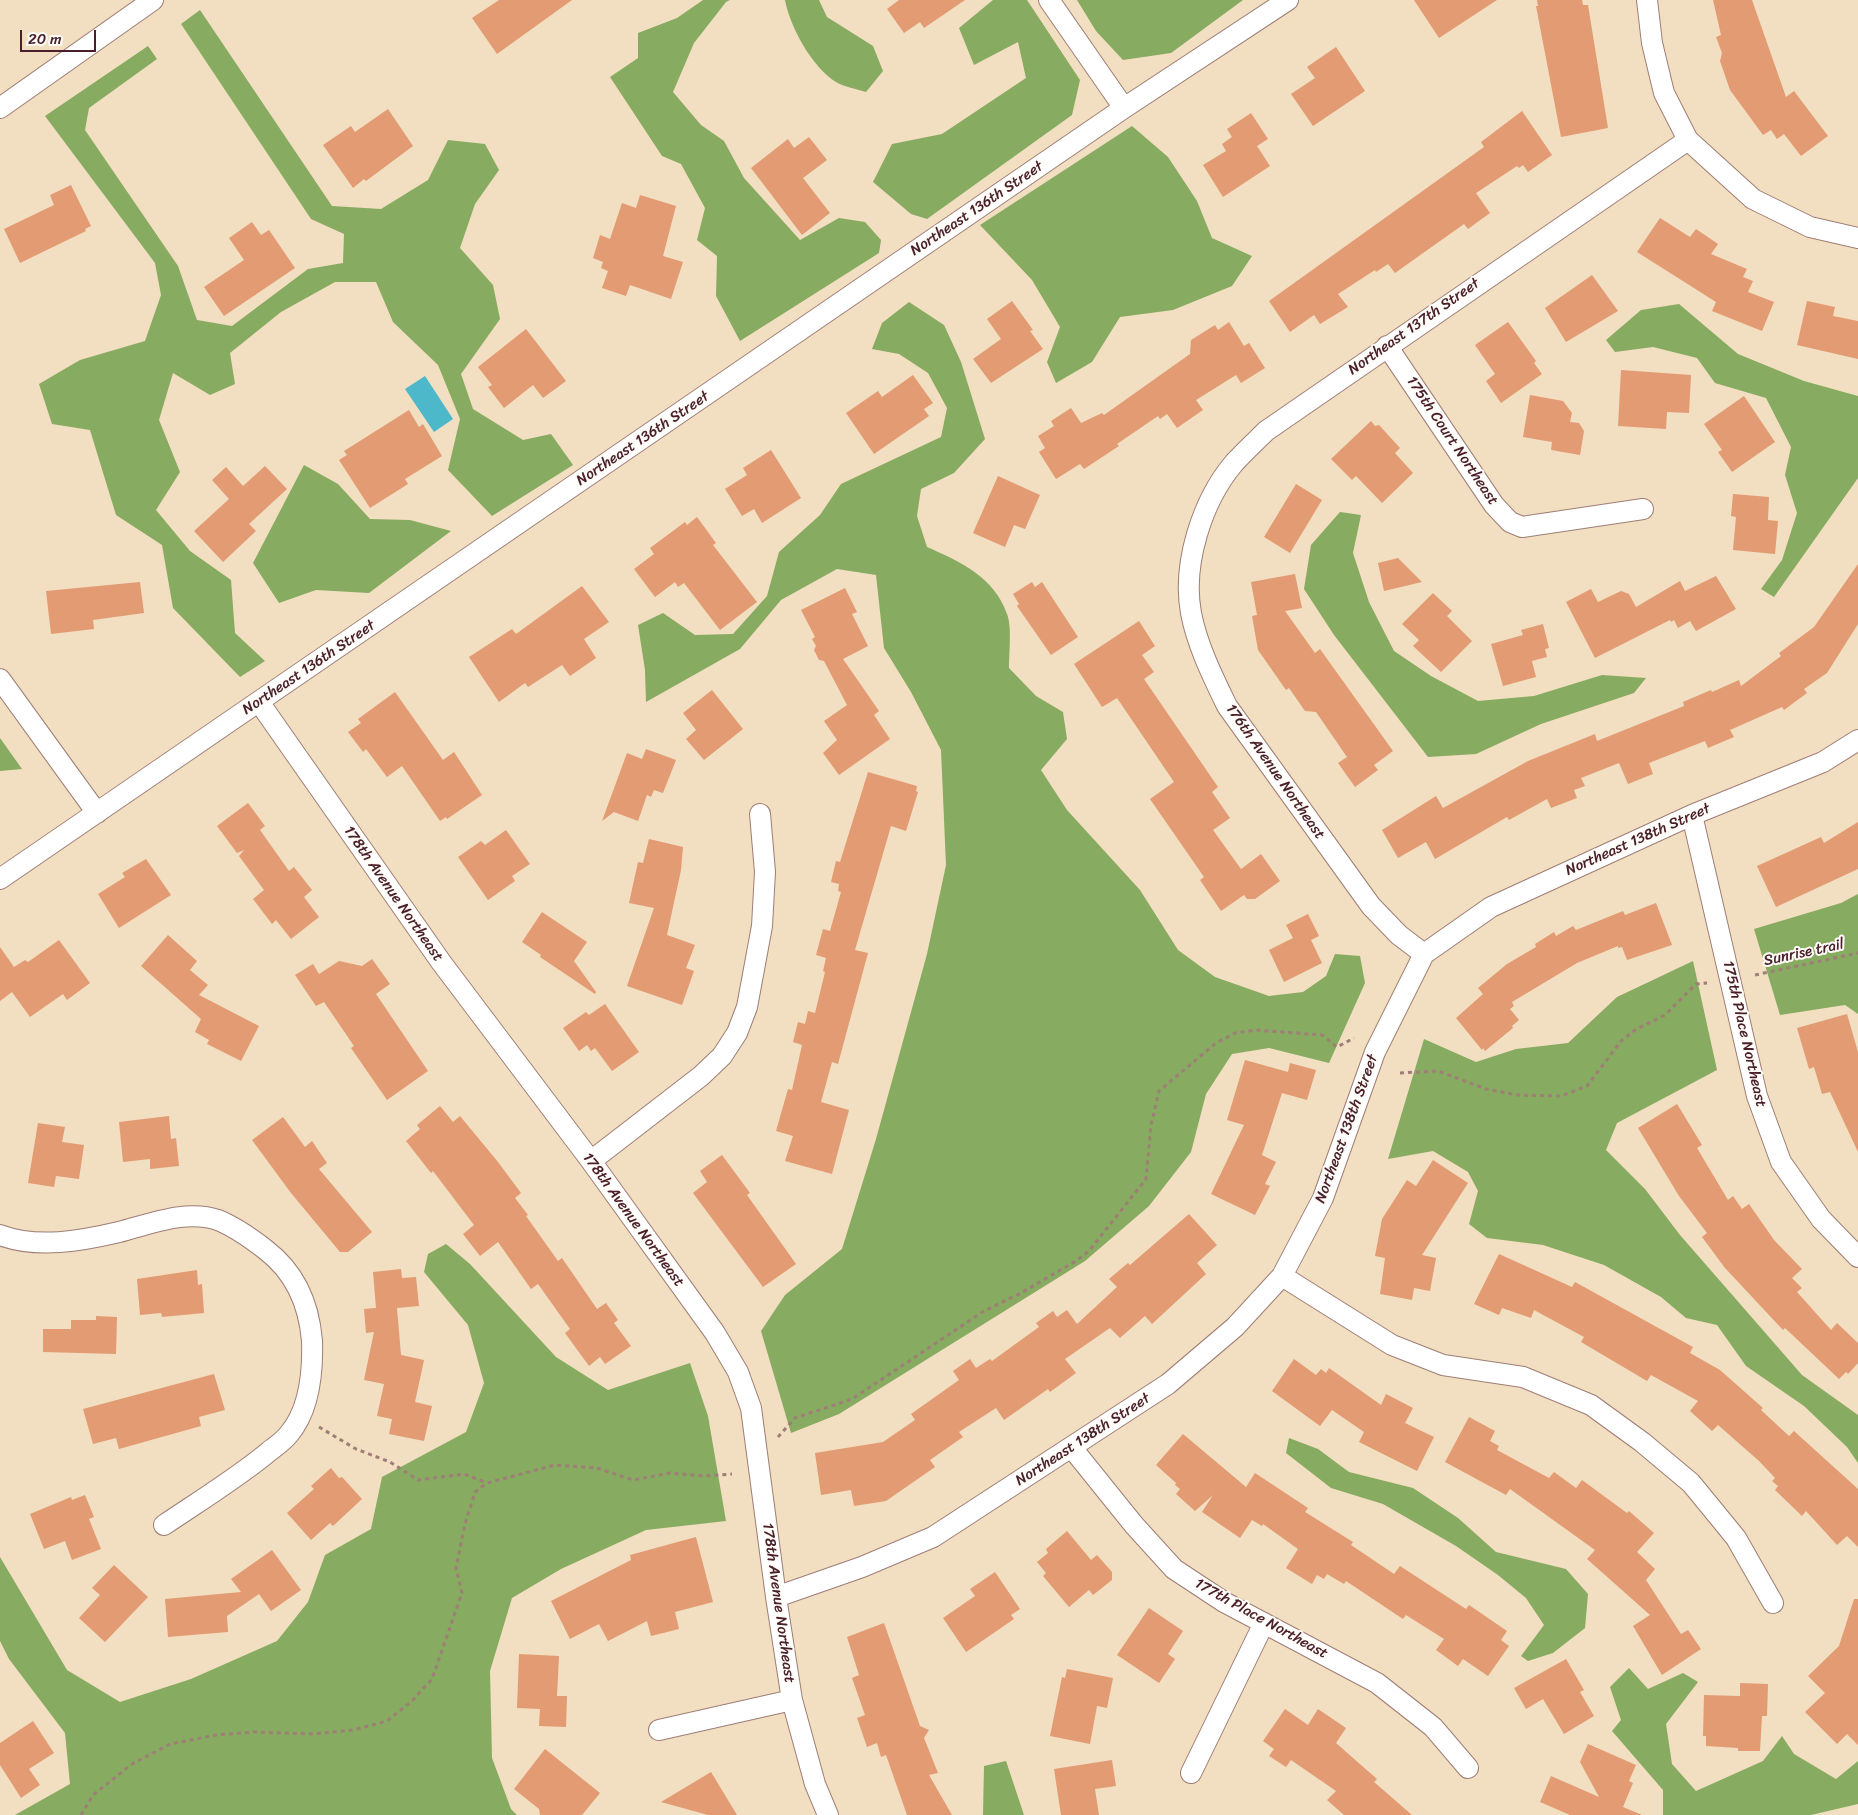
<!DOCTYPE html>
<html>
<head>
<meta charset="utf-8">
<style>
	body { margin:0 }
	#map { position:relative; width:1858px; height:1815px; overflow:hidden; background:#f2dec0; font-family:Sriracha,sans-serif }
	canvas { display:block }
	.scale { position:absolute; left:20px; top:30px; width:76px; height:22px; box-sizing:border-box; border:2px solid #4a1f2b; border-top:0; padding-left:6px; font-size:15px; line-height:18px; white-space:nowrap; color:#4a1f2b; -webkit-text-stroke:4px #fdfcf7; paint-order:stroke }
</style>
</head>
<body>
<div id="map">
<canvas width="1858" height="1815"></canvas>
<div class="scale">20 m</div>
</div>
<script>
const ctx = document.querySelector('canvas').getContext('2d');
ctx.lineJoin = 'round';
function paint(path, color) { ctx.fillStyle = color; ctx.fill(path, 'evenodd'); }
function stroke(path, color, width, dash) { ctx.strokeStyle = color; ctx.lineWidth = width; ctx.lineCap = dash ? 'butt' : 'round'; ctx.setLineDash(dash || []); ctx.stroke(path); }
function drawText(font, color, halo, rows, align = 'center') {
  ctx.font = font + ' Sriracha,sans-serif'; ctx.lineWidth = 4; ctx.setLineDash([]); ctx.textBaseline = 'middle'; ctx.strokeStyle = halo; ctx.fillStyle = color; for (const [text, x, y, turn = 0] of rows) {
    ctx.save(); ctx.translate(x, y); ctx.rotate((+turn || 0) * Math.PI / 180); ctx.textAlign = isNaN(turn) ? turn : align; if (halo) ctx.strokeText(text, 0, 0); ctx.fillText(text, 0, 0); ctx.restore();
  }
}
paint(new Path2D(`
	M703,0H730L726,2L694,43L673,92L701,125L724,141L744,178L800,240L839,218L865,222L881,240L879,253L740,341L716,296L717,256L697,240L705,208L681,164L662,156L610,77L638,58V33L677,18Z
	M785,0H819L827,17L873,46L883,71L866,92C857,89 844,87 836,82C812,67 790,27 785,0Z
	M993,0H1027L1080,80L1072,115L927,219L911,214L873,182L892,144L942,134L1026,78L1018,42L974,65L959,28Z
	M1077,0H1243L1171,53L1123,60L1096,31Z
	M200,10L332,206L381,209L428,180L448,140L485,144L499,170L475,204L460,248L493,285L500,319L461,374L473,409L523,440L551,434L573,465L492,516L448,470L460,419L438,365L393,322L376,282H335L281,312L230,353L235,384L210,395L173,373L159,420L180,472L156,510L190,551L231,580L235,633L265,661L240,677L173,608L162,545L116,515L90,430L52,424L39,384L80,360L145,341L161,295L155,263L45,116L148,46L157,59L89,108L85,130L178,266L197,320L232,326L308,269L343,263L344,234L311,219L181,24Z
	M1132,126L1168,157L1197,201L1212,238L1252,256L1232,286L1173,310L1120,317L1092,362L1056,383L1047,362L1060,327L1032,280L980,225Z
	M909,302L944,325L961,362L985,439L954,473L921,489L917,516L927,547C961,562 994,577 1007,614C1012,626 1009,653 1009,668L1036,696L1063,712L1067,739L1041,770L1067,810L1140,890L1178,950L1215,977L1269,996L1303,992L1326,976L1335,954L1360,956L1365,983L1329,1063L1269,1048L1232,1054L1206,1094L1191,1152L1149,1206L1085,1261L839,1414L791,1433L761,1331L785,1295L842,1249L876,1139L927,954L946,865L941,750L911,692L884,648L876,575L837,569L781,600L740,649L646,702L645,670L638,625L663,613L695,635L733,634L767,596L779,552L820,515L841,484L941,437L947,408L928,373L899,354L872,349L882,323Z
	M1679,304L1738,354L1804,381L1858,396V478L1774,597L1761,589L1782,560L1797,513L1785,475L1791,447L1766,398L1715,383L1697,358L1653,347L1615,352L1606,340L1641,310Z
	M304,465L338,484L370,519L410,520L451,531L369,593L316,590L279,603L253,563Z
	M1340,512L1361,515L1353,553L1369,602L1394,651L1431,676L1478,701L1534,696L1602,675L1646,678L1634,693L1541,724L1476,754L1428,757L1334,635L1304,589L1311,545Z
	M0,738L22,769L0,771Z
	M1858,894V1014L1845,1005L1780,1015L1754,929L1841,903Z
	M1693,961L1717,1070L1617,1123L1606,1150L1645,1189L1680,1235L1802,1375L1858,1415V1463L1847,1447L1804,1406L1746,1366L1717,1325L1686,1318L1661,1297L1604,1265L1543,1245L1487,1238L1469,1224L1478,1191L1468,1172L1433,1151L1388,1159L1424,1039L1476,1062L1516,1049L1568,1043L1617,997Z
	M446,1244L470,1264L556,1357L608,1390L690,1363L708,1416L726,1521L646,1530L561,1569L512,1598L490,1671L492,1758L511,1809L517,1815H15L70,1784L65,1733L9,1659L0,1641V1557L67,1670L120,1702L191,1679L277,1641L308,1602L325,1555L371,1529L382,1477L466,1432L484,1383L468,1325L424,1272L428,1254Z
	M1289,1438L1318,1449L1349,1472L1413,1488L1458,1518L1496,1552L1566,1569L1588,1594L1585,1628L1553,1653L1528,1661L1521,1656L1544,1625L1526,1598L1498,1575L1456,1546L1383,1504L1331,1488L1286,1453Z
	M1629,1668L1648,1689L1683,1673L1698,1682L1666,1724L1672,1764L1696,1791L1763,1761L1782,1736L1794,1754L1836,1779L1858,1761V1804L1811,1815H1663V1790L1612,1731L1621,1720L1610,1687Z
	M1006,1761L1024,1815H983L984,1766Z`), '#87ab60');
paint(new Path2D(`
	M425,376L453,419L434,432L405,389Z`), '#4db8ca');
paint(new Path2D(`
	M499,0H572L497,54L472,18Z
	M899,0H965L924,28L920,22L904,33L887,9Z
	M1414,0H1497L1439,38Z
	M1537,0H1582L1583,5H1588L1608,128L1561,137L1536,6H1538Z
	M1713,0H1752L1786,97L1794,91L1828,136L1801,156L1784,134L1777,139L1771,130L1763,135L1730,90L1720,61L1722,53L1716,37L1721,35Z
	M1336,47L1365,91L1313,126L1291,94L1315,78L1307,67Z
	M388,109L413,146L366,181L364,179L353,188L323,145L351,126L355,132Z
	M1522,111L1552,155L1528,172L1523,165L1519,168L1517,166L1476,193L1490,213L1468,229L1464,224L1395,273L1388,264L1376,272L1375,270L1338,294L1348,307L1320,324L1314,315L1290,332L1269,301L1484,147L1481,142Z
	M1251,113L1268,139L1257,146L1270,166L1223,197L1203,165L1226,151L1222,144L1232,137L1227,129Z
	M809,137L827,160L803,178L830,213L802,235L751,168L788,139L794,148Z
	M71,185L91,226L85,229L86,231L20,263L4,229L54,205L50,195Z
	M640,195L676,206L663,256L683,262L671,299L630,285L626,296L602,288L608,271L601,268L603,262L593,258L600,235L610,239L622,203L636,208Z
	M1660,218L1690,237L1696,229L1718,244L1711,254L1747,269L1743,277L1753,281L1748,292L1774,302L1762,331L1712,311L1716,302L1637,252Z
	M252,222L261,235L269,230L295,268L224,316L204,287L244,260L229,238Z
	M1592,275L1618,311L1566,342L1545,308Z
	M1012,301L1033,330L1030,331L1043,349L991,383L973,359L1001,339L987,319Z
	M1807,301L1835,307L1833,316L1858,321V359L1797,345Z
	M1229,322L1244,346L1249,343L1265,368L1241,383L1236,375L1196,400L1203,410L1177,428L1167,414L1160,419L1158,416L1117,444L1119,446L1084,469L1080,464L1056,479L1039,452L1045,448L1038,436L1054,426L1051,421L1071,408L1081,423L1102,413L1104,415L1190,354L1191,340L1215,325L1218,330Z
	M1508,322L1536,361L1534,363L1542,374L1501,403L1486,381L1495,374L1475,345Z
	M526,329L566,381L543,398L533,385L504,408L488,387L492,385L478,367Z
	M1621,370L1691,375L1689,413L1667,412L1666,429L1618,426Z
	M913,375L933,403L924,409L929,416L874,454L846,413L878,391L882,397Z
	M1530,395L1563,401L1572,413L1570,422L1579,423L1584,431L1580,455L1551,450L1552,442L1523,437Z
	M1744,396L1775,442L1732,472L1718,452L1722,450L1704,424Z
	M409,410L419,427L423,424L442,456L405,479L408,484L370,508L339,460L347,455L344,451Z
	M1371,421L1375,426L1379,425L1400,448L1395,453L1413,473L1382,503L1356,476L1352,480L1331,459Z
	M771,450L801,498L762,523L754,509L742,516L725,489L747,475L743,468Z
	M265,466L287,489L249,524L256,531L223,562L194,531L229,499L212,480L226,467L243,486Z
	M998,476L1040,495L1025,529L1014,525L1005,547L973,533Z
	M1296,484L1322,500L1290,553L1264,537Z
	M1733,494L1769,497L1768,520L1778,521L1775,554L1733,550L1736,517L1731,516Z
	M697,517L716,543L713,545L757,602L720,630L684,583L678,587L675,582L655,597L634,569L654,554L650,548L685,522L687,525Z
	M1398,558L1422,582L1384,591L1378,563Z
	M1858,564V624L1827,673L1804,689L1807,693L1784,710L1782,707L1730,730L1734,737L1708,748L1705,741L1649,763L1653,774L1628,784L1619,763L1581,778L1585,786L1574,790L1577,798L1551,808L1547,799L1509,820L1507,817L1435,859L1426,842L1398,858L1382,830L1436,796L1443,808L1528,761L1595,734L1597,741L1684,706L1683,702L1711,690L1712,692L1739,680L1741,686L1781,656L1779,653L1814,627Z
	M1295,574L1302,608L1285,611L1315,653L1320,649L1393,751L1374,765L1378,770L1355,787L1338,763L1347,757L1316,712L1305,711L1289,688L1286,690L1258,650L1252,616L1257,615L1251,582Z
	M1716,576L1736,609L1696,631L1690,621L1678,628L1674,620L1671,622L1670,620L1595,658L1566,602L1591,589L1598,602L1621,591L1629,594L1636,607L1680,581L1685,591Z
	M140,582L144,613L93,620L94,629L51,634L46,591Z
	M1032,582L1035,587L1042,582L1078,637L1051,655L1017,606L1019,604L1013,594Z
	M582,586L609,622L584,639L596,658L570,676L562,665L528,687L525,683L499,702L469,657L512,629L516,634Z
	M845,588L857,612L852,614L868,646L843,659L879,711L874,715L890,739L839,775L823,753L837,740L824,721L847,705L824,661L819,660L814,650L816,646L812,639L815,637L801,610Z
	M1433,593L1452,611L1447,616L1472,641L1441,672L1413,646L1419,640L1402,624Z
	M1139,621L1155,646L1142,655L1154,672L1144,679L1218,787L1212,792L1230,818L1213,830L1241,869L1261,854L1280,881L1255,899H1247L1244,895L1221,911L1200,880L1204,877L1150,799L1174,782L1117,698L1102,707L1074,664Z
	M1543,624L1549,648L1545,649L1547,657L1532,661L1536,677L1503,686L1491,644L1523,635L1521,630Z
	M712,690L743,729L704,760L686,739L696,730L683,713Z
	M395,692L443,760L454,752L482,795L447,819L446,817L440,821L402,766L387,777L366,749L363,752L348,732L361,723L358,719Z
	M646,749L676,760L663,793L654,790L651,797L647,795L638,821L614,812L602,821L627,753L642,759Z
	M868,772L917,786L916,791L918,792L906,831L891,826L855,950L868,953L838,1064L832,1062L821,1102L849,1110L832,1174L785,1161L793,1136L776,1131L788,1089L792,1090L802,1045L793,1042L798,1022L805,1024L808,1011L815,1013L825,972L823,971L826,958L816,955L823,929L830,931L841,892L838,891L839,884L831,882L836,861L840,862Z
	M248,803L265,826L260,830L289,871L294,867L312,890L304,897L319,917L291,939L276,920L272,924L253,899L264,890L239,856L244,850L237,853L217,826Z
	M1858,822V869L1776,907L1757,866L1821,837L1824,843Z
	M506,830L530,864L512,876L515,881L488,900L458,857L481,841L485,845Z
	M649,839L683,847L681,870L667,935L695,945L686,968L694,971L682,1005L627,986L654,908L629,903L638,862L643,863Z
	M146,859L171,895L119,928L98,894L125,877L122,873Z
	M1656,903L1672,945L1627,960L1622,947L1618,948V946L1577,963L1512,1002L1514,1006L1510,1009L1519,1020L1512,1026L1513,1028L1485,1051L1483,1048L1482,1050L1456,1018L1483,994L1478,988L1507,964L1536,947L1535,944L1554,932L1556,936L1573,926L1576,930L1623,911L1625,915Z
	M542,912L587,942L574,961L596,992L595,994L540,957L541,955L522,942Z
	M1308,914L1319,936L1311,940L1322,963L1284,982L1269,950L1293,938L1286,925Z
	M168,935L197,961L190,970L208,985L199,995L259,1026L241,1061L207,1044L209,1040L195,1032L201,1019L141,966Z
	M59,940L90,983L67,1000L63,994L30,1017L12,992L0,1001V947L14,967L25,960L28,962Z
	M372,959L390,984L376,994L428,1071L387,1100L351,1048L354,1046L324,1002L316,1006L295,975L313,964L319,974L339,961L362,966Z
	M605,1004L639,1052L612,1071L595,1048L591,1051L587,1045L579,1051L563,1028L586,1012L589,1015Z
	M1847,1014L1858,1052V1152L1830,1092L1822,1094L1814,1067L1809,1069L1797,1028Z
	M1245,1060L1288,1072L1290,1063L1316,1070L1307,1100L1282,1093L1262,1155L1276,1162L1265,1184L1270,1186L1255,1215L1211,1194L1244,1125L1227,1120Z
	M1677,1104L1702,1145L1697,1148L1728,1200L1733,1196L1742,1209L1749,1204L1774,1240L1802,1269L1792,1278L1802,1288L1797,1292L1831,1330L1837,1323L1858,1343V1363L1848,1374L1846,1372L1839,1379L1785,1328L1783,1330L1725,1268L1702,1237L1707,1233L1679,1196L1638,1128Z
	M440,1106L453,1122L460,1116L498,1162L521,1193L515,1198L528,1215L526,1216L558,1261L562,1258L597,1309L606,1303L618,1320L614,1323L631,1346L605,1364L600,1357L589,1366L565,1333L570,1329L538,1284L531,1289L498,1242L480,1256L463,1234L474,1225L433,1171L431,1173L406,1141L420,1129L417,1125Z
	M169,1116L171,1139L176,1138L179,1166L150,1169V1159L123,1162L119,1122Z
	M283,1117L305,1147L312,1141L327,1163L319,1169L372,1232L348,1252H340L291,1193L252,1140Z
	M38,1123L65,1127L62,1142L84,1145L79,1179L56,1176L54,1187L28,1183Z
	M722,1155L750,1193L747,1195L796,1264L763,1287L693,1193L707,1182L700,1171Z
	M1433,1160L1468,1183L1422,1255L1436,1258L1430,1291L1414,1288L1412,1300L1380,1294L1385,1258L1375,1256L1382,1219L1407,1180L1416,1186Z
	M1189,1214L1217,1245L1197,1263L1206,1274L1152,1324L1145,1316L1120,1338L1110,1328L1065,1359L1076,1373L1050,1392L1048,1389L1004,1420L996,1408L959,1432L963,1437L930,1460L935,1467L886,1501L854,1506L851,1490L821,1495L815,1453L883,1442L915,1420L911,1414L959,1380L953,1371L970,1359L976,1368L990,1359L992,1361L1039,1327L1036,1323L1053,1311L1057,1317L1067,1310L1077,1324L1117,1287L1109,1279L1128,1263L1130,1265Z
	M1499,1254L1572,1287L1575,1282L1693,1347L1690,1353L1720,1370L1763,1408L1761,1410L1789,1436L1794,1431L1858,1489V1547L1847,1536L1837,1545L1806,1511L1802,1516L1775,1490L1778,1486L1772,1481L1775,1478L1759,1461L1718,1425L1712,1431L1690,1411L1698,1401L1651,1375L1647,1381L1581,1342L1584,1337L1534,1310L1531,1318L1502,1308L1499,1315L1474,1304Z
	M401,1269L402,1278L416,1277L419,1306L397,1308L401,1355L424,1360L415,1402L432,1406L424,1441L389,1434L392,1419L377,1416L384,1384L364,1380L374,1332L366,1333L364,1309L376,1308L373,1272Z
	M197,1270L198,1285L202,1284L204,1313L162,1317L161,1313L140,1315L137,1279Z
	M96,1316L117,1317L116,1354L43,1352V1329H71V1320H96Z
	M1294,1359L1316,1375L1321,1369L1326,1373L1329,1368L1381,1405L1386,1394L1413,1408L1405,1423L1434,1437L1417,1471L1359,1442L1364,1432L1332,1410L1320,1426L1272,1391Z
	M214,1374L225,1410L199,1417L201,1426L119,1449L116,1438L93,1444L83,1409Z
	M1469,1417L1495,1431L1490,1441L1499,1446L1497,1450L1549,1478L1554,1472L1576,1488L1582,1480L1627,1513L1629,1511L1654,1533L1637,1552L1655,1569L1646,1580L1681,1634L1688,1630L1701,1649L1662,1675L1633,1626L1650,1615L1587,1559L1595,1550L1510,1489L1506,1495L1445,1462Z
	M1183,1434L1246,1487L1255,1473L1308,1508L1305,1512L1353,1542L1351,1545L1394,1574L1400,1566L1466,1609L1469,1605L1507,1631L1501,1640L1509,1646L1488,1676L1463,1659L1458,1666L1436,1650L1444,1639L1406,1615L1403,1619L1346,1581L1344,1584L1327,1574L1324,1579L1317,1575L1312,1584L1286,1568L1298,1549L1263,1524L1262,1526L1252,1520L1240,1538L1202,1512L1213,1495L1195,1511L1176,1494L1180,1489L1175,1485L1176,1483L1156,1465Z
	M331,1468L339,1478L342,1477L362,1499L333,1526L330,1523L311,1540L287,1513L314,1489L311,1486Z
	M85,1495L94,1517L89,1519L101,1549L72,1560L65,1541L44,1549L30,1514L71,1497L72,1500Z
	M1067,1531L1091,1560L1097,1555L1112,1572V1580L1093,1595L1089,1590L1069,1607L1043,1576L1046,1573L1037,1562L1048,1553L1046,1549Z
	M696,1537L713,1602L675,1612L679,1629L651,1636L647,1621L608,1641L599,1624L570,1639L551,1601L631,1560L630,1555Z
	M272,1550L301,1590L271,1611L259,1594L227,1616L228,1632L168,1637L165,1599L241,1592L231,1579Z
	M114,1565L148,1597L105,1642L79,1618L100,1595L92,1588Z
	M995,1572L1020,1609L1011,1615L1014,1619L966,1652L943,1618L975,1596L970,1589Z
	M1854,1599H1858V1745L1847,1734L1837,1744L1805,1712L1825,1693L1808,1676L1839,1646Z
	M1149,1608L1183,1631L1168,1654L1175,1659L1159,1683L1117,1655Z
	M884,1623L920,1726L929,1730L924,1738L938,1773L929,1775L952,1815H907L886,1755L881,1757L877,1743L867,1747L857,1718L865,1715L852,1678L859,1675L847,1637Z
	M519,1654L559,1656L557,1696H567L566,1727L539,1726L540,1709L517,1708Z
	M1566,1659L1584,1690L1580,1692L1594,1716L1564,1734L1543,1699L1526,1709L1514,1688Z
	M1067,1669L1113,1678L1107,1708L1097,1706L1090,1744L1050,1736L1062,1677L1065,1678Z
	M1740,1683L1768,1684L1767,1716H1762L1760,1751H1738V1748L1706,1746V1736H1703L1704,1695L1740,1696Z
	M1285,1709L1308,1725L1318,1709L1346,1728L1336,1743L1377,1779L1374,1782L1412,1815H1344L1327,1800L1336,1791L1291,1760L1286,1767L1269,1756L1274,1749L1263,1741Z
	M33,1721L54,1753L29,1769L40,1785L21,1798L0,1765V1743Z
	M1588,1744L1636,1765L1629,1781L1633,1783L1623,1807L1642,1815H1570L1540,1802L1551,1776L1599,1797L1580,1762Z
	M545,1749L600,1793L582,1815H540L539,1809L514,1789Z
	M1112,1760L1116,1786L1095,1789L1099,1815H1061L1054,1769Z
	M711,1772L737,1815H708L661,1802Z`), '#e29b73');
const street = new Path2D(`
	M1049,0L1124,108
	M1647,0L1652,43L1664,93L1688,140L1753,199L1810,227L1858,238
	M0,108L153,0
	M1387,346L1494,505L1510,522L1522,527L1643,509
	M0,679L97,813
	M259,702L441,962L591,1161L715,1333L738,1372L751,1408L776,1597L792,1700L815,1784L828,1815
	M1692,815L1757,1096L1781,1162L1821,1219L1858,1257
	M0,879L1124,108L1288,0
	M1424,954L1399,935L1371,906L1227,706C1213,677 1197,645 1191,613C1182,564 1202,501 1234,463C1244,452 1256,441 1266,431L1688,140
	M591,1161L701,1076L722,1056L737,1033L747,1007L762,926L765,872L760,814
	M0,1235C37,1249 81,1241 119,1232C150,1224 186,1209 218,1220C235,1227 252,1239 266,1250C296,1273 309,1304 312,1341C313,1372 310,1409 289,1434C283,1442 273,1448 266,1454C234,1480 198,1502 164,1525
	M1282,1276L1392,1345L1443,1365L1523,1377L1591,1405L1642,1442L1691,1483L1736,1538L1773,1603
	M1072,1448L1134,1525L1174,1569L1224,1602L1377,1683L1433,1727L1468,1768
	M776,1597L862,1567L933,1537L1168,1384L1235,1327L1282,1276L1323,1198L1375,1052L1424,954L1491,907L1692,815L1823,762L1858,740
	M659,1730L792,1700
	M1191,1773L1264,1623`);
stroke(street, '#9e7e76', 22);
stroke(new Path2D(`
	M1755,975L1858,953
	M1400,1073L1438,1071L1486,1089L1517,1095L1561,1096L1587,1086L1621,1041L1635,1030L1665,1015L1696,984L1707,983
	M319,1427L356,1449L390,1462L418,1480L464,1474L487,1483
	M778,1437L795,1418L852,1399L984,1311L1021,1293L1076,1261L1089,1251L1146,1179L1151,1125L1159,1091L1216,1043L1235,1033L1256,1030L1322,1035L1337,1047L1354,1038
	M81,1815L93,1795L132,1764L170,1744L216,1735L254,1732L313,1734L353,1730L387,1721L412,1701L432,1679L462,1593L456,1568L465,1524L475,1492L487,1483L555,1465L597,1468L633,1480L670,1473L704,1476L732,1474`), '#9e7e76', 3, [4, 4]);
stroke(street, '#fff', 20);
drawText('15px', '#4a1f2b', '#fdfcf7', [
	["Northeast 136th Street",977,209,-34],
	["Northeast 137th Street",1414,327,-35],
	["Northeast 136th Street",643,439,-34],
	["175th Court Northeast",1452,441,56],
	["Northeast 136th Street",309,668,-34],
	["176th Avenue Northeast",1275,772,55],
	["Northeast 138th Street",1638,840,-24],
	["178th Avenue Northeast",393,894,55],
	["Sunrise trail",1804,953,-12],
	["175th Place Northeast",1744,1034,77],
	["Northeast 138th Street",1347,1129,-70],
	["178th Avenue Northeast",633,1220,54],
	["Northeast 138th Street",1083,1440,-33],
	["178th Avenue Northeast",778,1603,82],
	["177th Place Northeast",1261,1619,29]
]);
</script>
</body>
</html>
